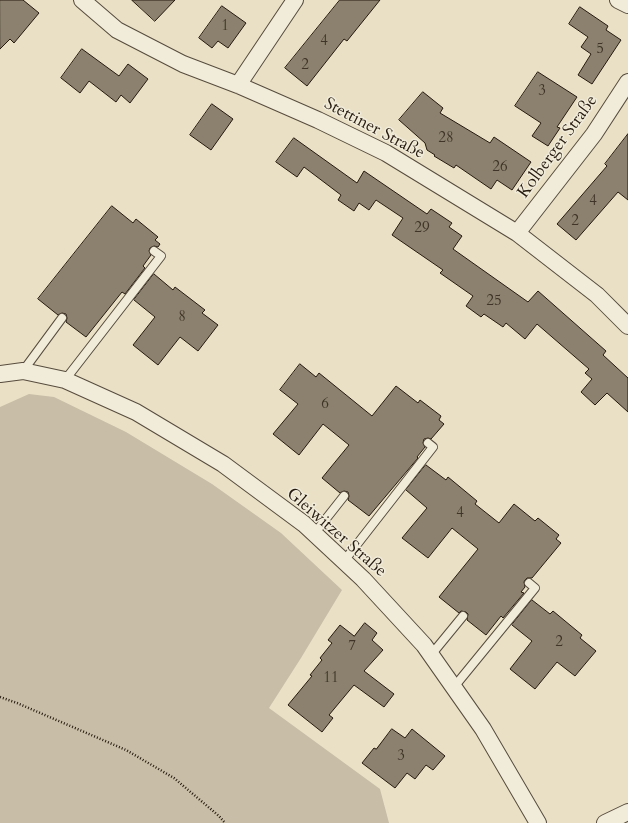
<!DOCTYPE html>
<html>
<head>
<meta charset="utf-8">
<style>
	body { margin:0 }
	canvas { display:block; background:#e9e0c6 }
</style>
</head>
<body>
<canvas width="628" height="823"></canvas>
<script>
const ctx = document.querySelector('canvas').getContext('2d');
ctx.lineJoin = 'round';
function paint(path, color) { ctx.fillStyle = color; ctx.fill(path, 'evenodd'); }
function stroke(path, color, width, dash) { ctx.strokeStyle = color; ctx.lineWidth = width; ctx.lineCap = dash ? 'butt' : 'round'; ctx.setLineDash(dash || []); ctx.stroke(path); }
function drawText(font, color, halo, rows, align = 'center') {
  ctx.font = font + ' Cardo,serif'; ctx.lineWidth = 3; ctx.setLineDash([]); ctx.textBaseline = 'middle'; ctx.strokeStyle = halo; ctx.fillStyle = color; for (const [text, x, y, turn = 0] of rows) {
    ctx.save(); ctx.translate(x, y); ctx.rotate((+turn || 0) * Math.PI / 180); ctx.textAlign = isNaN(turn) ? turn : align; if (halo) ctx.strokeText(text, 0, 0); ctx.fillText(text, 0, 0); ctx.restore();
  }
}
paint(new Path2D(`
	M29,394L54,397L126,432L212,484L281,533L342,590L301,658L269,708L380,789L389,823H0V407Z`), '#c8bea7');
const building = new Path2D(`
	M0,0H23L39,13L14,43L10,39L0,49Z
	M132,0H175L155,21Z
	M340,0H380L347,41L344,39L307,86L285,68Z
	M222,6L246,23L228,48L218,41L212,48L199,38Z
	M580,7L608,26L606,30L621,40L592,84L578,75L591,54L581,47L588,37L569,24Z
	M82,49L119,76L128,64L148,79L130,103L121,95L116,102L89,81L80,93L61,78Z
	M538,72L577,97L557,127L560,128L548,146L532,136L541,123L515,106Z
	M423,92L443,108L440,113L490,143L494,137L531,162L512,190L497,180L491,189L456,165L454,168L434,156L435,155L427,150L425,143L399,120Z
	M212,104L233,119L211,150L190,135Z
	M628,134V200L618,192L576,240L557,224L607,166L605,164Z
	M294,138L357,183L364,171L427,214L431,209L452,223L449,227L462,236L453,249L528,302L538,291L606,351L603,355L628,378V412L607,393L595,405L581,392L592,379L585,373L589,369L537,324L525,339L506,323L503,327L484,314L481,317L466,306L473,296L440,273L443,270L392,235L403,218L376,200L369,210L359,203L354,211L338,200L341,195L304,167L297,177L276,162Z
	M112,206L133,223L136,219L158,237L155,240L160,244L158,247L154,246L150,248L149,251L151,255L143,266L145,268L125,294L122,292L86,337L66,322L67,318L66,314L62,313L58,315L38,299Z
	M154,274L173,290L175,287L205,310L202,313L218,325L198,351L180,337L158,365L133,345L155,317L134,300Z
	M300,364L316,377L319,373L372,416L396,386L418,403L420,400L441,416L439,420L444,424L431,439L428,438L424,439L423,443L425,447L417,457L418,458L369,516L348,500L349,496L348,492L344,491L340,493L322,478L349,445L323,424L299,455L273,434L298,404L280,390Z
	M426,465L446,480L448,477L477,501L475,504L499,523L514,504L535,521L538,518L559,535L556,539L561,543L532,578H527L525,580L524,582L525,587L521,592L524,593L503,618L501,616L486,635L467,620L468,614L466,612L461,611L459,613L439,597L478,549L452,528L428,558L402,538L427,508L406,490Z
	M532,600L550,614L553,611L582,635L580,638L596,651L575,676L557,662L535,689L510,669L532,641L512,625Z
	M365,623L377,633L372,640L383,650L364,671L394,694L384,707L354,685L329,715L333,718L322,732L288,705L312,676L310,675L322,660L320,658L332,643L328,640L340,625L354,636Z
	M392,729L405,738L412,729L445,756L433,770L426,765L415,779L407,773L395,788L362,763L374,748L376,749Z`);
paint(building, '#8b816e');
stroke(building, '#261a0f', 1);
const lane = new Path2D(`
	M23,371L62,318
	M65,380L161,256L154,251
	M314,534L344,496
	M344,561L433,447L428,443
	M431,655L463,616
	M454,687L535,588L529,583`);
const street = new Path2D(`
	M82,0L117,30L183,64L238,85L318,120L386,153L517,233L597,295L628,326
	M618,0L628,5
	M238,85L295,0
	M517,233L594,134L628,82
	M0,374L23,371L65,380L136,412L223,464L304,524L363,579L424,645L483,729L538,823
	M605,823L628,812`);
stroke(lane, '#574c3d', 10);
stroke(street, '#574c3d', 18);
stroke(new Path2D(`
	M0,697L17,703L126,750L174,778L219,816L225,823`), '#261a0f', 2.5, [1, 2]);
stroke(lane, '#f1ebda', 8);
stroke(street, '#f1ebda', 16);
drawText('15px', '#3f3427', null, [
	["1",225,27],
	["4",324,42],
	["5",600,50],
	["2",305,66],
	["3",542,92],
	["28",446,139],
	["26",500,168],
	["4",593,202],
	["2",575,222],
	["29",422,229],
	["25",494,302],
	["8",182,318],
	["6",325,405],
	["4",460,514],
	["2",559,643],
	["7",352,647],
	["11",331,679],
	["3",401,757]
]);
drawText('17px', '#261a0f', '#f1ebda', [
	["Stettiner Straße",374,129,28],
	["Kolberger Straße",558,147,-54],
	["Gleiwitzer Straße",336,533,41]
]);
</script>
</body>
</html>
